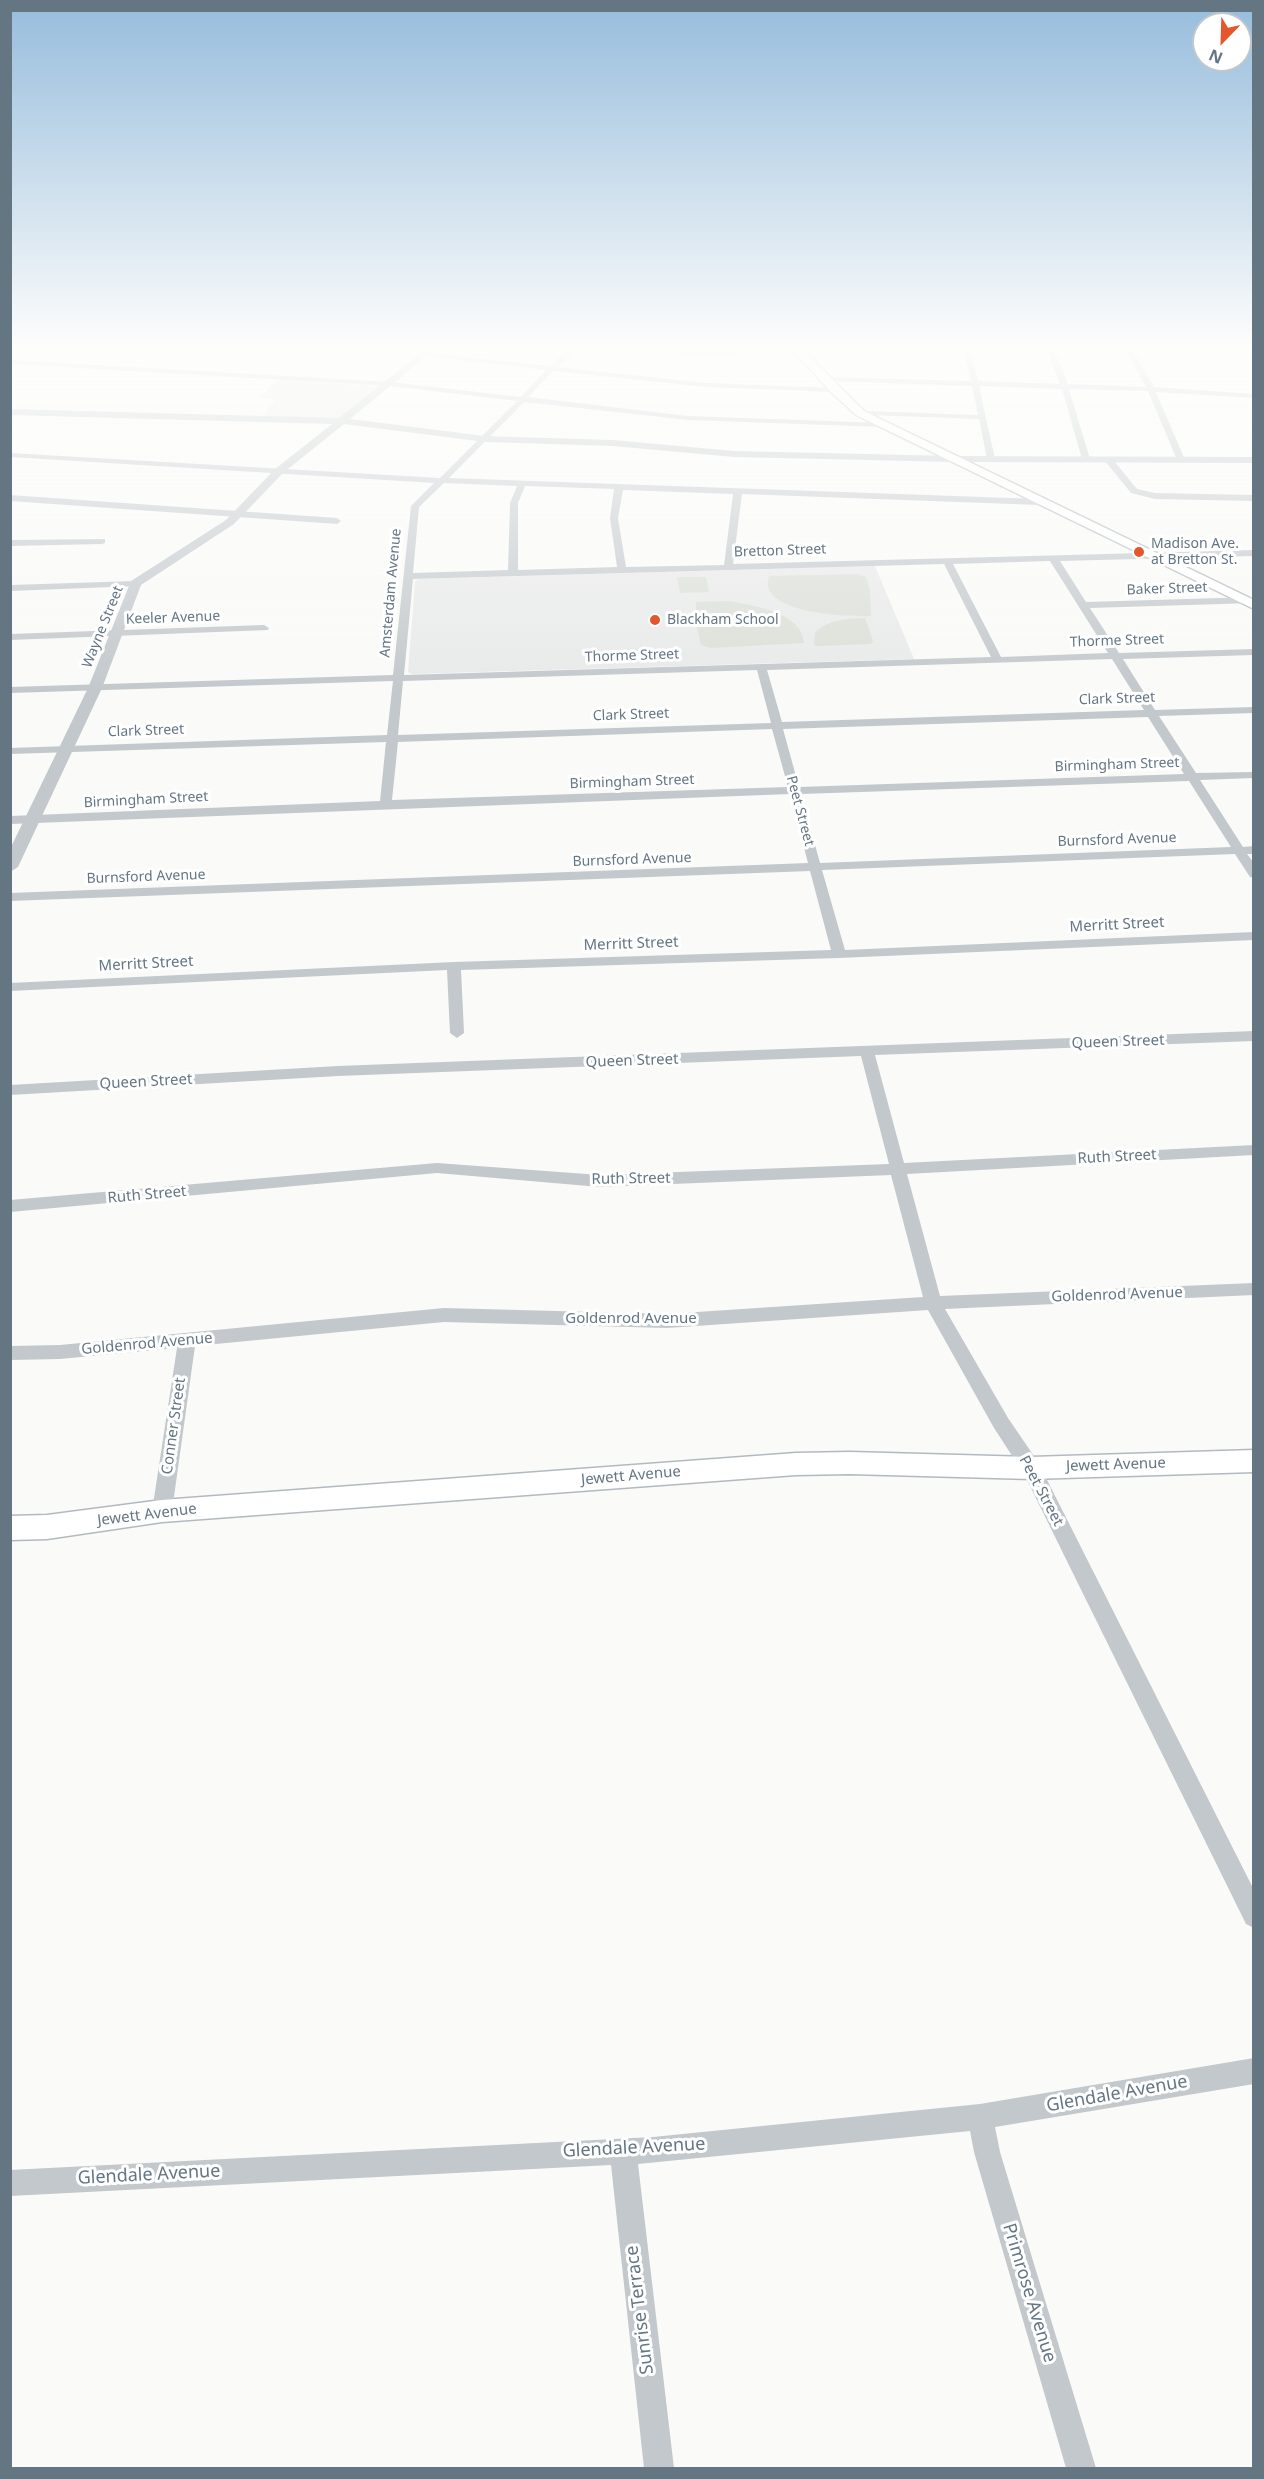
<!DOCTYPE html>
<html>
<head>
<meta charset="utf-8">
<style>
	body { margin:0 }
	#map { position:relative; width:1264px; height:2479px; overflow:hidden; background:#fafaf8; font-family:"Noto Sans",sans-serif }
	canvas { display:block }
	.frame { position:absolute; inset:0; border:12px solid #657683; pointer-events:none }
	.north { position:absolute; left:1192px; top:12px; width:60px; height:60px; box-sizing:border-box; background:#fff; border:2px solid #c1c8cd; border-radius:50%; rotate:203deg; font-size:16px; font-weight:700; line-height:24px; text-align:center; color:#657683 }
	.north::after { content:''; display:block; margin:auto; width:21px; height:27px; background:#e4572e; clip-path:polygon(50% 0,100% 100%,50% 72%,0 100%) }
</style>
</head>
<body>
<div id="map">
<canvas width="1264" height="2479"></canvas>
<div class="frame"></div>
<div class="north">N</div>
</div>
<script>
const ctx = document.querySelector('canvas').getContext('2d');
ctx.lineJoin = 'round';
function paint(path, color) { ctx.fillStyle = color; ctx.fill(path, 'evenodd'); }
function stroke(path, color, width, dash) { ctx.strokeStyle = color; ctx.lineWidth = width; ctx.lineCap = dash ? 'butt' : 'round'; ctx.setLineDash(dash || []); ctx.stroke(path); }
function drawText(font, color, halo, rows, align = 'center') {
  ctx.font = font + ' "Noto Sans",sans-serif'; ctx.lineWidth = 6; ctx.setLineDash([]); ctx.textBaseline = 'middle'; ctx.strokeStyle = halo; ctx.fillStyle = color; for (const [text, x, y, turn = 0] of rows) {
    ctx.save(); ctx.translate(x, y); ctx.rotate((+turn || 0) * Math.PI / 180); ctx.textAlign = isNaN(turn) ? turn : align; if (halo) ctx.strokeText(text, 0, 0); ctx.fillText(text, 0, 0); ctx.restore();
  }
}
paint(new Path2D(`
	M277,380L380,386L342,418L263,417L275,399L259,398Z
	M875,566L914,659L413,674L408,672L415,581L419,579Z`), '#e8e9e9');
paint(new Path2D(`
	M858,574L866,577L870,589L871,616C850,617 756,614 769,576Z
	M677,577H706L709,592L680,593Z
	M729,601C752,605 803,613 804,643L711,648L701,645L696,623V602Z
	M865,618L873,641L871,644L816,646L814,644L815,633C827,619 848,619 865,618Z`), '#dadfd7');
const secondary = new Path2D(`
	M788,345H798L864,411L1254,600V609L856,415L831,392Z
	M1254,1450V1472L1031,1479L850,1474L796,1475L162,1522L47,1539L10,1540V1516L47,1515L162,1500L796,1453L850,1452L1031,1457Z`);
stroke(secondary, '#b3babf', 3);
paint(new Path2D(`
	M574,345H582L558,367L706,383L835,388L839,390L835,392L706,387L553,371L528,397L688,416L884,423L888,425L884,427L688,420L524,402L449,478L1039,499L1043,502L1039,505L742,494L733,564L1254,550V556L1060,561L1086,602L1254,597V603L1090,608L1119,653L1254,649V655L1123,659L1155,710L1254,707V713L1159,716L1196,773L1254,772V778L1200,780L1243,847L1254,846V854H1247L1254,863V878L1250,877L1235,854L822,870L845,950L1254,932V940L839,958L461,970L464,1033L457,1038L450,1033L447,970L10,991V983L454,962L831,950L810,871L10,901V893L808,863L790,794L10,824V816L380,801L386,742L10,754V748L387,735L393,681L10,693V687L393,675L411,506L434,483L10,457V453L440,478L517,401L390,386L10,364V360L390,382L521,397L546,370L420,355L424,353L550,366ZM444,483L517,486L510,503L508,570L413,573L419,507ZM525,486L614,489L610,518L617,567L518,570V503ZM623,490L733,494L724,565L626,567L618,518ZM1050,561L1108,653L1001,657L953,564ZM944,564L991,657L404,675L413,579ZM1112,659L1144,710L782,722L767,670ZM757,670L771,723L398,735L403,681ZM1148,717L1184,774L799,787L783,729ZM772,729L788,787L392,800L398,742ZM1189,781L1231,847L820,863L801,794Z
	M606,345H628L703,352L788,345L964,349V345H970L978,381L1060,384L1045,345H1052L1068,384L1146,387L1123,345H1130L1154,387L1254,394V398L1156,392L1185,460L1181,462L1177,460L1148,391L1069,389L1090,459L1086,461L1082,459L1062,389L979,386L995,459L991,461L987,459L979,419L867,415L863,413L867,411L978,415L972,386L825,381L821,379L825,377L971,381L965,353L796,348L703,356Z
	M1105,457H1111L1137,489L1155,493L1254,495V501L1155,499L1131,493L1105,461Z
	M10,495L337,518L341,521L337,524L10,501Z
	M105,539V543L102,544L10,546V540Z
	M135,581L138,582V586L10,591V585Z
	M264,625L269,628L268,630L10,640V634Z
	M1254,1031V1041L875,1055L904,1163L1254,1145V1155L907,1174L940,1296L1254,1283V1295L945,1309L1008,1418L1038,1462L1254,1890V1928L1246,1924L1024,1474L994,1428L928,1310L667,1328L444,1322L195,1346L172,1511L169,1517L162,1519L155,1517L152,1511L177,1348L60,1359L10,1360V1346L60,1345L444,1308L667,1314L923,1297L891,1175L600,1187L437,1173L10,1212V1200L437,1163L600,1175L889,1164L861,1056L338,1076L10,1095V1085L338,1066Z
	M1254,2058V2084L995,2127L1000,2152L1096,2468H1066L974,2152L970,2131L638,2164L674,2468H644L611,2165L10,2196V2170L653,2137L980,2104Z`), '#c3c8cc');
paint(new Path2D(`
	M431,345H440L350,419L485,436L613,440L734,451L954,456L1254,457V463L954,462L734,457L613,446L485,442L344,424L283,473L234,524L141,585L102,688L18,867L10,872V849L88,688L131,581L226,520L275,469L332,424L10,415V409L339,418Z`), '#c3c8cc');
paint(secondary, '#fff');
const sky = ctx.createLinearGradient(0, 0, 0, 692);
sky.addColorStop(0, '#96bcdc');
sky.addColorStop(0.5, '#fdfdfc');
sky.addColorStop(1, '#fdfdfc00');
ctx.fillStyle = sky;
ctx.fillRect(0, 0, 1264, 692);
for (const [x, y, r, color] of [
	[1139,552,6,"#e4572e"],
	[655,620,6,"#e4572e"]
]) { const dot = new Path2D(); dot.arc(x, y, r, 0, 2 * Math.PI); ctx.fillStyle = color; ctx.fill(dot); stroke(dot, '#fff', 2); }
drawText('14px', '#657683', '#fff', [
	["Madison Ave.",1151,544],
	["at Bretton St.",1151,560],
	["Blackham School",667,620]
], 'left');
drawText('14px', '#657683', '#fff', [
	["Bretton Street",780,551,-2],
	["Baker Street",1167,589,-2],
	["Amsterdam Avenue",391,593,-85],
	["Keeler Avenue",173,618,-2],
	["Wayne Street",103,627,-68],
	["Thorme Street",1117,641,-2],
	["Thorme Street",632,656,-2],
	["Clark Street",1117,699,-2],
	["Clark Street",631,715,-2],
	["Clark Street",146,731,-2],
	["Birmingham Street",1117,765,-2],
	["Birmingham Street",632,782,-2],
	["Birmingham Street",146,800,-3],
	["Peet Street",800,811,75],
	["Burnsford Avenue",1117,840,-2],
	["Burnsford Avenue",632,860,-2],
	["Burnsford Avenue",146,877,-2]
]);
drawText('15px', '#657683', '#fff', [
	["Merritt Street",1117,925,-3],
	["Merritt Street",631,944,-2],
	["Merritt Street",146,964,-3],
	["Queen Street",1118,1042,-2],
	["Queen Street",632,1061,-2],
	["Queen Street",146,1082,-3],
	["Ruth Street",1117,1157,-3],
	["Ruth Street",631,1179,-1],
	["Ruth Street",147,1195,-5],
	["Goldenrod Avenue",1117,1295,-2],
	["Goldenrod Avenue",631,1319],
	["Goldenrod Avenue",147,1344,-5],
	["Conner Street",174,1426,-82],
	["Jewett Avenue",1116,1465,-2],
	["Jewett Avenue",631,1476,-5],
	["Peet Street",1041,1491,62],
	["Jewett Avenue",147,1515,-7]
]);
drawText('18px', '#657683', '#fff', [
	["Glendale Avenue",1117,2094,-10],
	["Glendale Avenue",634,2148,-3],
	["Glendale Avenue",149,2175,-3],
	["Primrose Avenue",1029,2293,73],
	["Sunrise Terrace",640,2310,-97]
]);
</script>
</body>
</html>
